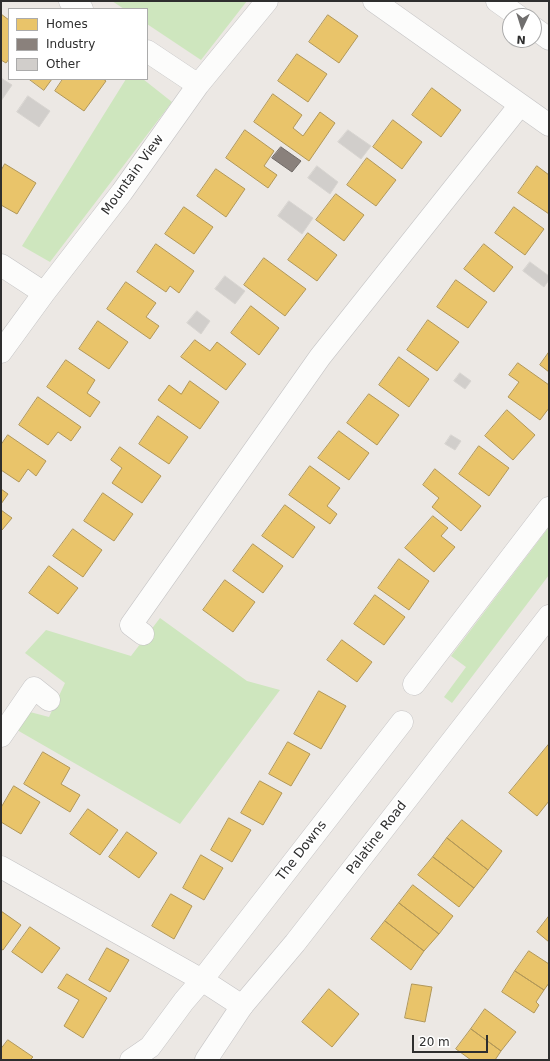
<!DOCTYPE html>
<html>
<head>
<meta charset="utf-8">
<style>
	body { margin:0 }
	#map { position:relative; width:550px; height:1061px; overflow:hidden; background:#ece8e4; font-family:"DejaVu Sans",sans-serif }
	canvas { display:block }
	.frame { position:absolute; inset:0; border:2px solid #2e2e2e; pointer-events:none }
	.legend { position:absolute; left:8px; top:8px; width:140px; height:72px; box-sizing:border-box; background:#fff; border:1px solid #ababab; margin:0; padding:5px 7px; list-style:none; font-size:12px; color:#2e2e2e }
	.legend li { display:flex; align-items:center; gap:8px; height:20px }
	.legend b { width:20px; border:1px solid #ababab }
	.north { position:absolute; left:502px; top:8px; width:40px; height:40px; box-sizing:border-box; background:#fff; border:1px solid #ababab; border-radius:50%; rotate:184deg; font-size:11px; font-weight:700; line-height:16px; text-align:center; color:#2e2e2e }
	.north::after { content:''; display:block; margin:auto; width:14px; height:18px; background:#706f6e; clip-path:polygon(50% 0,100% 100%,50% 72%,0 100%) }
	.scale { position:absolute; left:412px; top:1035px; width:76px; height:18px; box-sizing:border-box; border:2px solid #2e2e2e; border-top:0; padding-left:5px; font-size:12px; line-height:14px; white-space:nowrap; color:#2e2e2e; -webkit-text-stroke:3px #fff; paint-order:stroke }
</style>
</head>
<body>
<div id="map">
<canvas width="550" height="1061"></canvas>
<div class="frame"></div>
<ul class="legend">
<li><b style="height:11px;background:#e9c46a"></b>Homes</li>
<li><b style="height:11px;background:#8a817c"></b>Industry</li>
<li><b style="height:11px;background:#d1cecb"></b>Other</li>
</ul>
<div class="north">N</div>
<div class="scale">20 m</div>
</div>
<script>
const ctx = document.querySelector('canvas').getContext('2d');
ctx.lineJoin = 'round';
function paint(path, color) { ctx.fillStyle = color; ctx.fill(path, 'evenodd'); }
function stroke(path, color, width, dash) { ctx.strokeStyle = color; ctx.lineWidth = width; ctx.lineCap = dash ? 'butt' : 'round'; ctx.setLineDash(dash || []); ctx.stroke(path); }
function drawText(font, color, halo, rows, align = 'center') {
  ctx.font = font + ' "DejaVu Sans",sans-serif'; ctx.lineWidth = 4; ctx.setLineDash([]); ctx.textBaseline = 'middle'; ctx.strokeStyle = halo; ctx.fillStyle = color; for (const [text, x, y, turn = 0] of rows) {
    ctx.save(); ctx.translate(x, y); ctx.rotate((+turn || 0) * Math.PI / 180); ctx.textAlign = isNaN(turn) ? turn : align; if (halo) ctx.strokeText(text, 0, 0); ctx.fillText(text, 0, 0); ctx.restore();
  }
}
paint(new Path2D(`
	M112,1H247L201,60L147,24V9H124Z
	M126,79H143L172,102L50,262L22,246Z
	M549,527V575L452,703L444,697L466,667L451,656Z
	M160,618L247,681L280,690L180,824L17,730L30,712L49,717L65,683L25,653L46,630L131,656Z`), '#cee6be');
const homes = new Path2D(`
	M1,14L9,20V59L6,63L1,60Z
	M328,15L358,36L339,63L309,42Z
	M297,54L327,74L308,102L278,81Z
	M29,79H52L44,90Z
	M63,79H103L106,81L84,111L55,91Z
	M432,88L461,110L441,137L412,115Z
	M273,94L302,115L293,128L303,136L320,112L335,123L309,161L254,122Z
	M393,120L422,142L402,169L373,147Z
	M245,130L274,151L264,166L277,175L268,188L226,158Z
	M367,158L396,180L376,206L347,185Z
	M5,164L36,183L17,214L1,205V171Z
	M537,166L549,175V214L518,193Z
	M216,169L245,189L226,217L197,196Z
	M336,194L364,215L344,241L316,220Z
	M184,207L213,227L194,254L165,234Z
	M514,207L544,229L525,255L495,233Z
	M308,233L337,255L317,281L288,260Z
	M156,244L194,271L179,293L170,286L166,292L137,272Z
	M484,244L513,267L494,292L464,269Z
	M264,258L306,289L285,316L244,285Z
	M456,280L487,302L468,328L437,307Z
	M126,282L156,303L146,317L159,326L150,339L107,309Z
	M251,306L279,328L259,355L231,333Z
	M428,320L459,342L437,371L407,350Z
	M98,321L128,342L109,369L79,349Z
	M195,340L210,351L217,342L246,364L226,390L181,357Z
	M549,352V372L540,365Z
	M399,357L429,379L409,407L379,385Z
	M66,360L95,380L87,393L100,402L90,417L47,387Z
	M518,363L549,385V408L540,420L508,397L519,382L509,375Z
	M190,381L219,402L200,429L158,400L169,385L181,394Z
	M369,394L399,415L377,445L347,423Z
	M38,397L81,427L71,441L58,432L48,445L19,425Z
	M507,410L535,435L513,460L485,436Z
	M158,416L188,437L169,464L139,444Z
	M339,431L369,453L349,480L318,458Z
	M8,435L46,461L36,476L28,469L19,482L1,470V445Z
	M479,446L509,468L489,496L459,474Z
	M120,447L161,476L142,503L112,483L122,468L111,460Z
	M310,466L340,488L327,506L337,514L330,524L289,495Z
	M435,469L481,506L461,531L432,507L439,498L423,485Z
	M1,489L8,494L1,504Z
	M103,493L133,514L114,541L84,521Z
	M285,505L315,527L293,558L262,536Z
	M1,510L12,518L2,530L1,529Z
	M433,516L448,528L441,536L455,547L434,572L405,548Z
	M73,529L102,550L83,577L53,556Z
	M253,544L283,566L263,593L233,571Z
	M399,559L429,581L409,610L378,588Z
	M49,566L78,588L58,614L29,593Z
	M225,580L255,602L233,632L203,610Z
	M375,595L405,617L384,645L354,624Z
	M342,640L372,662L357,682L327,660Z
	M319,691L346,706L321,749L294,734Z
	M288,742L310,754L291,786L269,774Z
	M549,744V801L537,816L509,793Z
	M43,752L70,768L61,784L80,795L70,812L24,784Z
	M260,781L282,793L263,825L241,813Z
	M14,786L40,802L21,834L1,822V808Z
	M88,809L118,830L100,855L70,834Z
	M229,818L251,830L232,862L211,850Z
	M462,820L502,851L488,870L447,838Z
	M127,832L157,853L139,878L109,857Z
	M447,838L488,870L474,888L433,857Z
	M201,855L223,868L204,900L183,888Z
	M433,857L474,888L459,907L418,875Z
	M413,885L453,916L439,934L399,903Z
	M171,894L192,906L174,939L152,926Z
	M399,903L439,934L424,951L385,921Z
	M1,911L21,925L3,950L1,949Z
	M549,916V942L537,932Z
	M385,921L424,951L411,970L371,939Z
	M30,927L60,948L42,973L12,952Z
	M107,948L129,960L110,992L89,980Z
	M529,951L549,964V983L544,990L515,971Z
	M515,971L544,990L536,1002L539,1005L534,1013L502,992Z
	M67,974L107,998L83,1038L64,1026L79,1000L58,988Z
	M412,984L432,987L425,1022L405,1018Z
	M329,989L359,1014L332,1047L302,1022Z
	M485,1009L516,1032L501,1051L471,1029Z
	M471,1029L501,1051L495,1060H471L456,1049Z
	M8,1040L33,1057L30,1060H1V1049Z`);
paint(homes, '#e9c46a');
stroke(homes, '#b19758', 1);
const industry = new Path2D(`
	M281,147L301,161L292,172L272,158Z`);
paint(industry, '#8a817c');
stroke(industry, '#6e6865', 1);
const building = new Path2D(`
	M1,78L12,85L1,101Z
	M28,96L50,111L39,127L17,112Z
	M348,130L371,146L361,159L338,142Z
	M317,166L338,182L330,194L308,178Z
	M289,201L313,218L302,234L278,216Z
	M530,262L549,276V280L544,287L523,271Z
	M225,276L245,291L235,304L215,289Z
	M197,311L210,321L201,334L187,323Z
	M460,373L471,381L465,389L454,381Z
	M451,435L461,441L455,450L445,444Z`);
paint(building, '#d1cecb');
stroke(building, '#d7d4d0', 1);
const minor = new Path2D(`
	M70,1L82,9
	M374,1L549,125
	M497,1L518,16
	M534,28L549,39
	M147,51L198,85
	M1,265L44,293
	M1,352L44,293L122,192L198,85L267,1
	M143,634L131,625L320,357L520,105
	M414,684L549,508
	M1,736L34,688L49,700
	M1,867L202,980L242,1006
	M131,1060L150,1047L184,1001L202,980L402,722`);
const tertiary = new Path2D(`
	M206,1060L242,1006L295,943L549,616`);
stroke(minor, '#c5c4c5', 23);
stroke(tertiary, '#c5c4c5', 23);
stroke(minor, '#fcfcfb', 22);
stroke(tertiary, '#fcfcfb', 22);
drawText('13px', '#2e2e2e', '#fff', [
	["Mountain View",133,175,-54],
	["Palatine Road",377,838,-52],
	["The Downs",302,851,-52]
]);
</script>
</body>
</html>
